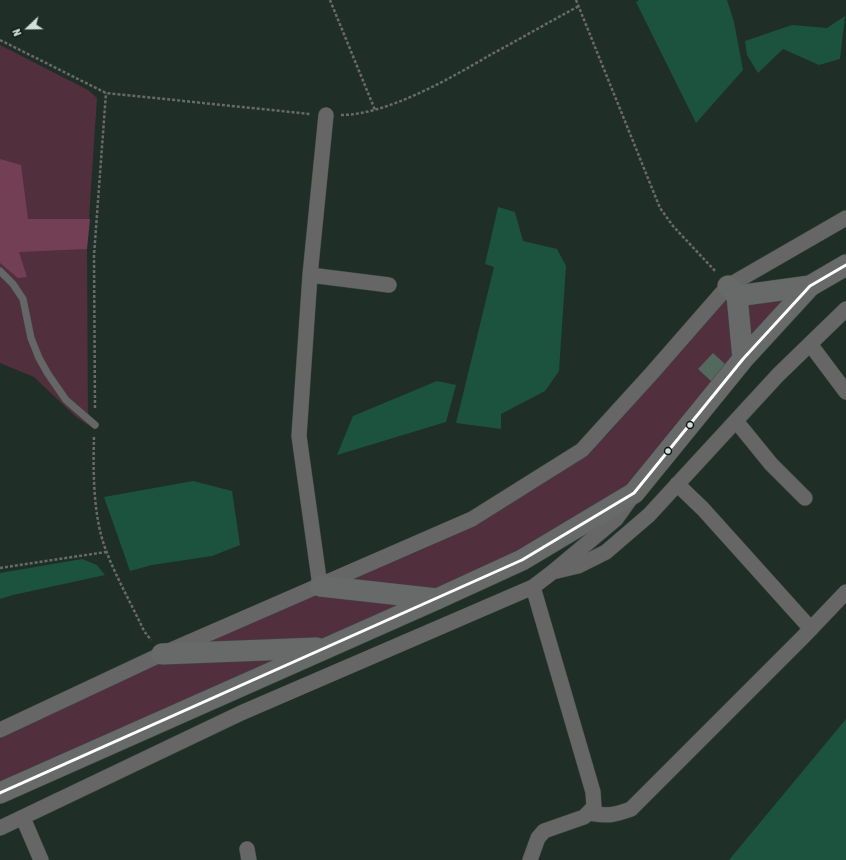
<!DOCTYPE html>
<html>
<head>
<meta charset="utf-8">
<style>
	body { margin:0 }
	#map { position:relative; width:846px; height:860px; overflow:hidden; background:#202e28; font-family:"Asap Condensed",sans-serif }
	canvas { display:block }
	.north { position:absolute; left:8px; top:8px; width:40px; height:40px; -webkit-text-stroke:3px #0e1914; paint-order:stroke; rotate:248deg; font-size:11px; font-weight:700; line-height:16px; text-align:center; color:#d1e1d9 }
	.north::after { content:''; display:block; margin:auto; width:14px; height:18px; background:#d1e1d9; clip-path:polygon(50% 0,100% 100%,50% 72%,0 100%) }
</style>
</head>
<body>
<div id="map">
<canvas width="846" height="860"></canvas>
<div class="north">N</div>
</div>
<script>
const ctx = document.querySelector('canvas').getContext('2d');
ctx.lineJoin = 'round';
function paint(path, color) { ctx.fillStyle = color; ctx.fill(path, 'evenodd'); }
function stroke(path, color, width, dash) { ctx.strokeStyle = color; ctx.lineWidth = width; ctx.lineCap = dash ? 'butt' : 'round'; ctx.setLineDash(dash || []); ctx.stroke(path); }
paint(new Path2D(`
	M0,45L88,90L97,98L87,249L88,425L75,416L34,377L0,363Z
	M727,295L734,362L630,483L576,522L432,593L336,584L414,553L472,527L584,455L608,434Z
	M790,296L748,342L744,303Z
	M321,590L414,601L335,639L193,647Z
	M285,656L0,783V737L160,661Z`), '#522f3d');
paint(new Path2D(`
	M0,159L21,165L28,219H90L87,249L19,252L27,277L18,278L0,263Z`), '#723f54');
paint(new Path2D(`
	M639,0H727L734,22L743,70L696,123L636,2Z
	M845,16L840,59L819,65L783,49L758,73L747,55L745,41L792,25L827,28Z
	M498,207L515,212L523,241L557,249L566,266L559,371L545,391L501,414V429L456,423L494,267L485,264Z
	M437,381L456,385L446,422L337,455L353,416Z
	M193,481L232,491L240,545L212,556L152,565L130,571L104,497Z
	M82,559L97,565L105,575L13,595L0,599V573Z
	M846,719V860H729Z`), '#1b533f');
paint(new Path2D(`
	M713,353L726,365L712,382L698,369Z`), '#53685f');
const lane = new Path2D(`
	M0,271L13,284L23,299L31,338L39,358L48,374L66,400L95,425`);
const street = new Path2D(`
	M310,275L389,285
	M810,344L846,392
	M736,421L771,464L805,498
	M677,484L703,509L811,629
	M557,571L578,566L606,552L649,515L778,375L846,309
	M320,586L299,436L310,275L326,115
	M0,730L162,654L472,519L582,450L652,373L728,286L846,218
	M588,813C608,816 612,816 631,809L803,637L846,592
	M23,818L41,860
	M0,828L241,713L533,587
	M247,849L249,860
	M530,860L538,838L544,831L584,817L594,807L593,792L533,587L554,571L616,519L631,498`);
const secondary = new Path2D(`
	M728,286L737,296L743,359
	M737,296L810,286
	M320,586L437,599
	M162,654L317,648
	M0,793L437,599L522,560L634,493L743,359L810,286L846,265`);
stroke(lane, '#3d4a44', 8);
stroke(street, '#3d4a44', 16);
stroke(secondary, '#3d4a44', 22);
stroke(new Path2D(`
	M330,0L375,110
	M576,0L660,208L673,226L716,272
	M0,40L106,93L310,114
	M341,115C387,115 451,78 490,55C520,39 549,22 579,6
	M95,408L94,255L106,93
	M94,437C93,473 93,519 107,553C117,579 132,605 144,631L151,640
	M0,568L106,552`), '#686a69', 2.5, [3, 2]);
stroke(lane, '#666', 7);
stroke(street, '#666', 15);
stroke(secondary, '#676a68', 21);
stroke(new Path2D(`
	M0,793L522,560L634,493L743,359L810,286L846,265`), '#fff', 3);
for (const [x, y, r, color] of [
	[690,425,3.5,"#d1e1d9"],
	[668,451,3.5,"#d1e1d9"]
]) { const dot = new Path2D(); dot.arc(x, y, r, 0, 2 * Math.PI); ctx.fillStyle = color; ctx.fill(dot); stroke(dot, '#0e1914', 1.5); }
</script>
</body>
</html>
